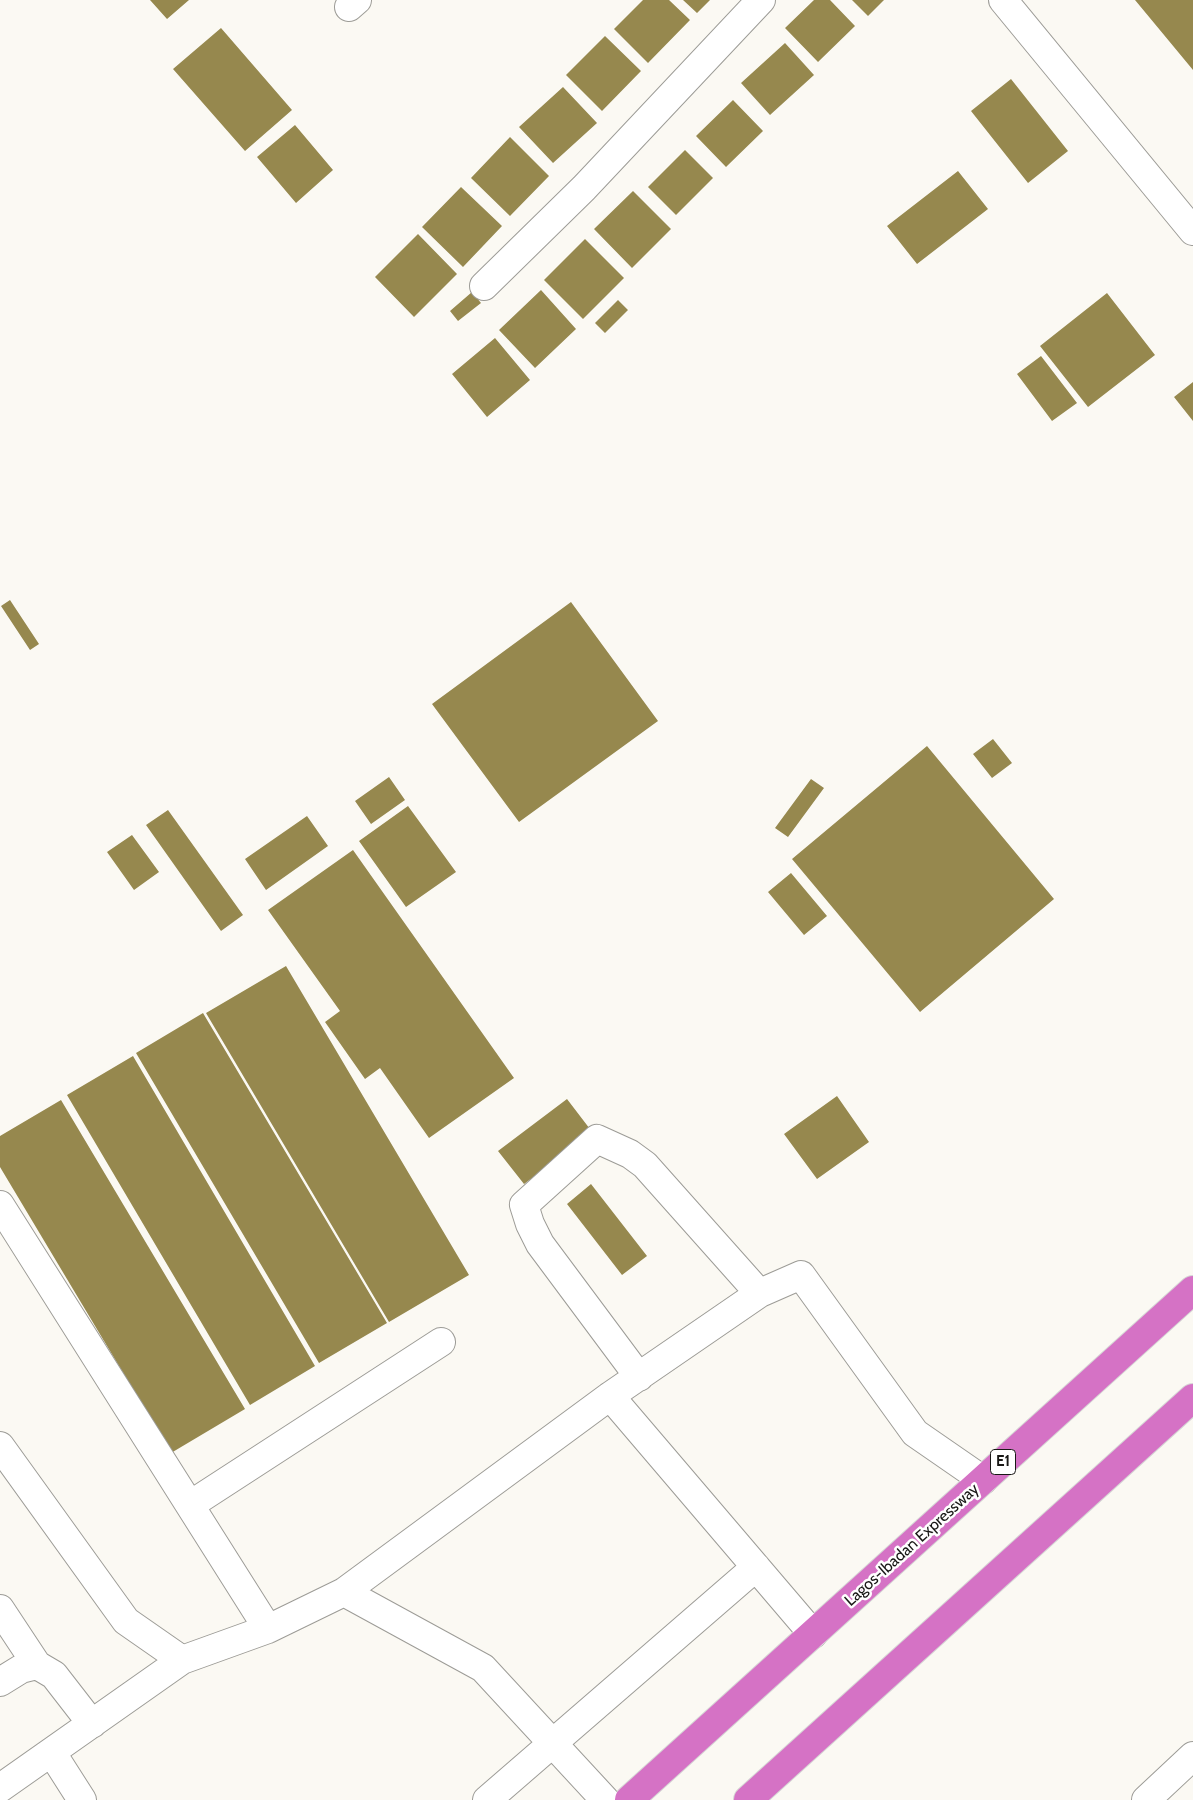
<!DOCTYPE html>
<html>
<head>
<meta charset="utf-8">
<style>
	body { margin:0 }
	canvas { display:block; background:#fbf9f3 }
</style>
</head>
<body>
<canvas width="1193" height="1800"></canvas>
<script>
const ctx = document.querySelector('canvas').getContext('2d');
ctx.lineJoin = 'round';
function paint(path, color) { ctx.fillStyle = color; ctx.fill(path, 'evenodd'); }
function stroke(path, color, width, dash) { ctx.strokeStyle = color; ctx.lineWidth = width; ctx.lineCap = dash ? 'butt' : 'round'; ctx.setLineDash(dash || []); ctx.stroke(path); }
function drawText(font, color, halo, rows, align = 'center') {
  ctx.font = font + ' Cabin,sans-serif'; ctx.lineWidth = 5; ctx.setLineDash([]); ctx.textBaseline = 'middle'; ctx.strokeStyle = halo; ctx.fillStyle = color; for (const [text, x, y, turn = 0] of rows) {
    ctx.save(); ctx.translate(x, y); ctx.rotate((+turn || 0) * Math.PI / 180); ctx.textAlign = isNaN(turn) ? turn : align; if (halo) ctx.strokeText(text, 0, 0); ctx.fillText(text, 0, 0); ctx.restore();
  }
}
paint(new Path2D(`
	M150,0H189L167,19Z
	M643,0H669L690,20L648,63L614,29Z
	M683,0H710L697,13Z
	M814,0H830L855,26L818,62L785,28Z
	M852,0H884L868,16Z
	M1135,0H1193V70L1169,41Z
	M221,28L292,110L245,151L173,69Z
	M605,36L641,71L602,111L566,75Z
	M785,43L814,75L770,115L741,83Z
	M1011,79L1068,151L1028,183L971,111Z
	M563,87L597,123L553,163L519,127Z
	M733,100L763,131L726,167L696,136Z
	M295,125L333,170L296,203L257,157Z
	M510,137L549,176L510,216L471,178Z
	M685,150L713,178L676,215L648,187Z
	M958,171L988,209L917,264L887,226Z
	M461,187L502,226L463,267L422,227Z
	M633,191L671,229L632,268L594,229Z
	M418,234L457,274L414,317L375,277Z
	M585,239L624,278L583,319L544,280Z
	M541,290L576,329L535,368L499,330Z
	M472,292L481,303L458,321L450,311Z
	M1107,293L1155,355L1088,407L1040,346Z
	M618,300L628,310L605,333L595,323Z
	M495,338L530,380L487,417L452,374Z
	M1041,356L1077,403L1052,421L1017,374Z
	M1193,382V421L1174,397Z
	M10,600L39,644L30,650L1,606Z
	M571,602L658,721L519,822L432,704Z
	M993,739L1012,763L992,778L973,754Z
	M927,746L1054,899L920,1012L792,859Z
	M389,777L405,800L371,824L355,801Z
	M811,779L824,788L788,837L775,828Z
	M408,806L456,872L406,907L359,841Z
	M168,810L243,915L221,931L146,825Z
	M307,816L328,846L266,890L245,859Z
	M132,835L159,872L134,890L107,852Z
	M353,850L514,1078L429,1138L380,1068L365,1079L325,1022L340,1011L268,910Z
	M791,873L827,916L804,935L768,892Z
	M286,966L469,1275L389,1322L206,1013Z
	M203,1013L387,1323L319,1363L136,1053Z
	M133,1056L315,1366L250,1405L67,1095Z
	M837,1096L869,1142L817,1179L784,1134Z
	M567,1099L593,1133L524,1184L498,1151Z
	M61,1100L245,1409L171,1453L0,1167V1136Z
	M591,1184L647,1256L622,1275L567,1204Z`), '#96884e');
const minor = new Path2D(`
	M1003,0L1193,231
	M349,7L357,0
	M484,286L584,188L761,0
	M0,1205L268,1629
	M639,1377L540,1244L530,1224L524,1205L597,1139L630,1154L645,1165L759,1293
	M610,1396L813,1634
	M0,1446L126,1621L182,1660L268,1629L344,1592L610,1396L760,1293L801,1275L915,1433L983,1480
	M190,1505L441,1342
	M344,1592L483,1668L605,1800
	M0,1609L37,1665
	M0,1682L21,1669L37,1665L54,1675L92,1724
	M52,1753L82,1800
	M0,1788L182,1660
	M487,1800L756,1567
	M1146,1800L1193,1756`);
const highway = new Path2D(`
	M629,1800L1193,1290
	M748,1800L1193,1398`);
stroke(minor, '#9d9c97', 30);
stroke(highway, '#d6d5d5', 30);
stroke(minor, '#fff', 28);
stroke(highway, '#d572c5', 28);
for (const [x, y, w] of [
	[1003,1462,25]
]) { const box = new Path2D(); box.roundRect(x - w / 2, y - 12.5, w, 25, 4); ctx.fillStyle = '#fff'; ctx.fill(box); stroke(box, '#191816', 1); }
drawText('bold 15px', '#191816', null, [
	["E1",1003,1462]
]);
drawText('16px', '#191816', '#fff', [
	["Lagos-Ibadan Expressway",912,1545,-42]
]);
</script>
</body>
</html>
